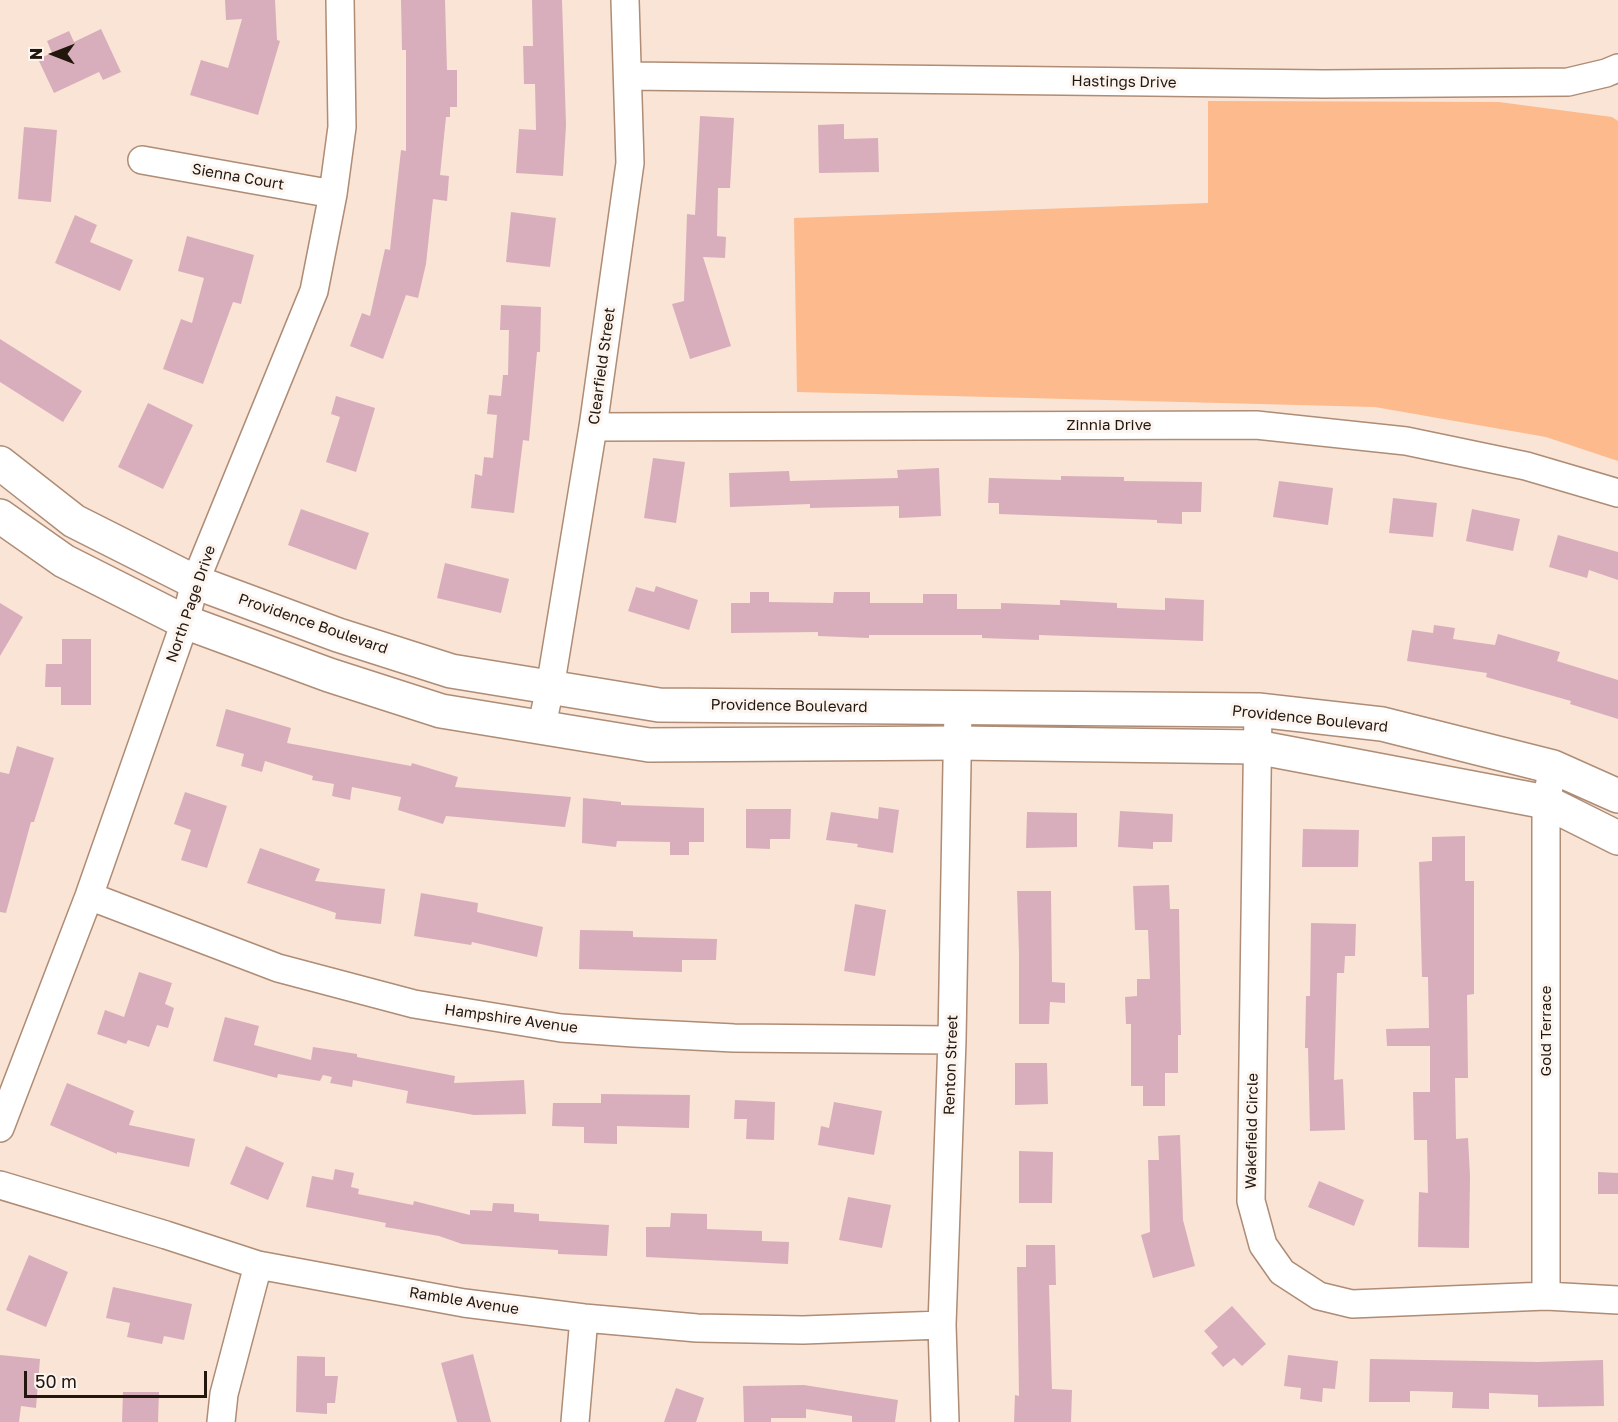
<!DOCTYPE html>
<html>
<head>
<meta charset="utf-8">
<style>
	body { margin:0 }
	#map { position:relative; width:1618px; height:1422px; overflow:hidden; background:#fae4d5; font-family:"Golos Text",sans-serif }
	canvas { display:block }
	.north { position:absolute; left:24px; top:24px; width:60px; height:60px; -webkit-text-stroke:4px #fcf4ef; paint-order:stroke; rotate:270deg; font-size:16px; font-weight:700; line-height:24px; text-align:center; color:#22160d }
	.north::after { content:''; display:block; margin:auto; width:21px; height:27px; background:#22160d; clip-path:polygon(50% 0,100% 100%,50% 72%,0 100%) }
	.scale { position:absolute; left:24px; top:1371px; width:183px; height:27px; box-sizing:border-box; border:3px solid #22160d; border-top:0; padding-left:8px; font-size:18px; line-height:21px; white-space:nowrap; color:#22160d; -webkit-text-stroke:4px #fcf4ef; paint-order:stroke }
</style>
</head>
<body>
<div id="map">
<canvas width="1618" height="1422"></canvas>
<div class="north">N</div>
<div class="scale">50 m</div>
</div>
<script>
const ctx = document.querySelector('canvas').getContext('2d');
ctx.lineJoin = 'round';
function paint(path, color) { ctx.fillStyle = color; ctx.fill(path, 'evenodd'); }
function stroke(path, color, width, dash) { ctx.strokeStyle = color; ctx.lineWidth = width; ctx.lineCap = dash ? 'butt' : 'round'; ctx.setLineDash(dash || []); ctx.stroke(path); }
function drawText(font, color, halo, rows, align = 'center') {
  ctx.font = font + ' "Golos Text",sans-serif'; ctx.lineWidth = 6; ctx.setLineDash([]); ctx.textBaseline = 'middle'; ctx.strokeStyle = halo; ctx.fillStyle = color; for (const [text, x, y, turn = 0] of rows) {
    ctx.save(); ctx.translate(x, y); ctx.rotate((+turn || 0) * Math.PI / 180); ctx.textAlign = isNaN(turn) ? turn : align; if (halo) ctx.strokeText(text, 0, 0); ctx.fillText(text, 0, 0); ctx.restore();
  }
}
paint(new Path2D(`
	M1208,101L1499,102L1612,117L1618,121V461L1546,437L1375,407L797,392L794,218L1208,203Z`), '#fdba8c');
paint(new Path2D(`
	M225,0H275L277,40L280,41L258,115L190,95L201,60L228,68L242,19L226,20Z
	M401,0H445L447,70H457V107H450V117H446L440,175L449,176L447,201L433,199L426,264L418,298L406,295L383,359L350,346L362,313L370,316L385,249L390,250L401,150L406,151V50H402Z
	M532,0H562L566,125L563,176L516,173L519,129L536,130L535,84H524L523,46H533Z
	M101,29L121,72L103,80L99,72L54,93L38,59L52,53L47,41L69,31L74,42Z
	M700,116L734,118L730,188H718L717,236L726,237L725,258L703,257L731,346L690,359L672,304L684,301L687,214L695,215Z
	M844,124V139L878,138L879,172L819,173L818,125Z
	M24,127L57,130L51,202L18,199Z
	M511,212L556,218L550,267L506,262Z
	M75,215L97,225L90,242L133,260L120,291L55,263Z
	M187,236L254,255L241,304L233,302L203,384L163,369L181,319L192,323L204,278L178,271Z
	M501,305L541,307L540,352H537L529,441L523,440L514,513L471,508L475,474L482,476L484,457L493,458L497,415L487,414L489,395L501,396L503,375H508L509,330H500Z
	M0,339L82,391L63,422L0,382Z
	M336,396L375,408L356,472L326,462L340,417L331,414Z
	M148,403L193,425L163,489L118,467Z
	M653,458L685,462L676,523L644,518Z
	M939,468L941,516L899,518V506L810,508V504L730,507L729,473L789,471L790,481L898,478L897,470Z
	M1061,476L1124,477V481L1202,482L1201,512H1182V524L1157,523V520L999,514V503H988L989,478L1061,480Z
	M1279,481L1333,488L1328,525L1273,517Z
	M1393,498L1437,503L1433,537L1389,533Z
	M301,509L369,533L356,570L288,545Z
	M1472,509L1520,519L1513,551L1466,541Z
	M1558,535L1618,552V580L1589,570L1587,578L1549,567Z
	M445,563L509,579L501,613L437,598Z
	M656,586L698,600L689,630L628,611L636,587L654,592Z
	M750,592H769V602L833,603L834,592H870V603H923V594H957V609H1001V603L1060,605V600L1117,603V608L1165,610V598L1204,600L1203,641L1039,635V640L982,638V635H869V638L818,636V632L731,633V603H750Z
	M0,603L23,617L0,656Z
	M1434,625L1455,628L1453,639L1495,645L1498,634L1560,652L1557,661L1618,680V719L1570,704L1571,701L1486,677L1487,673L1407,661L1412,630L1433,633Z
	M62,639H91V705H61V687H45L46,664H62Z
	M226,709L291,728L287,743L411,766L412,763L458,777L455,787L571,797L565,827L446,816L443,824L398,810L401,797L352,787L350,800L332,796L334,784L312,780L313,776L265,761L262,772L241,766L244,754L216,746Z
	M17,746L54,758L34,822H31L6,913L0,912V772L9,774Z
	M185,792L227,806L207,868L181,860L191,830L174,824Z
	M583,798L621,802V805L704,808V842H689V855H670V842L617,841L616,847L582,843Z
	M879,807L899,810L893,853L857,847L858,844L826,840L831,812L878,819Z
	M746,809H791L790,839H770V849L746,848Z
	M1120,811L1173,814L1172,842H1153V849L1118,847Z
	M1027,812L1077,813V847L1026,848Z
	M1303,829L1359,830L1358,867H1302Z
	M1465,836V881H1474V994L1467,995L1468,1078H1455L1456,1139L1468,1138L1470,1176L1469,1248L1418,1247L1419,1192L1428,1193L1427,1140H1414L1413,1092H1430V1046H1387L1386,1029L1429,1028L1428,977H1422L1419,862L1432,861V837Z
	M260,848L320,869L315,881L385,889L381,924L335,919L336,913L247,883Z
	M1169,885L1170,909H1179L1181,1035H1178V1073H1165V1106H1143V1086H1131V1024H1126L1125,997L1137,996V979H1150L1148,930H1135L1133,886Z
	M1017,891H1051L1052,982L1065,983V1003L1050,1002L1049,1024H1019V953Z
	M421,893L478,903L477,912L543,927L537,957L472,942L471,945L414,936Z
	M855,904L886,910L875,976L844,971Z
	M1311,923L1356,924L1355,956H1345L1344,973H1337L1334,1080L1343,1079L1345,1130L1310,1131L1308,1048H1305L1306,996H1310Z
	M580,930L633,931V937L717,939L716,960H682V972L579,969Z
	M139,972L172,983L165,1004L174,1008L168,1028L157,1025L149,1047L128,1040L126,1044L97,1034L105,1010L124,1017Z
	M225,1017L259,1026L254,1045L311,1060L313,1047L357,1054V1057L455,1076L454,1083L524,1080L526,1114L474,1115L406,1103L408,1091L353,1080L352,1087L330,1083L332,1077L323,1075L320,1081L278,1074L277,1078L213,1061Z
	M1015,1063H1047L1048,1104L1015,1105Z
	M67,1083L134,1111L129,1125L195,1139L189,1167L117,1152V1154L50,1125Z
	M601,1094L690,1095L689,1128L617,1126V1144L584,1143V1127L552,1126L553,1103H601Z
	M735,1100L775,1102L774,1140L746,1139L747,1119H734Z
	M834,1102L882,1111L874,1155L818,1145L821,1126L829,1128Z
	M1180,1135L1183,1220L1195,1266L1153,1278L1141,1235L1150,1232L1148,1160H1159L1158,1136Z
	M246,1146L284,1163L268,1200L230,1184Z
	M1019,1151L1053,1152L1052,1203H1019Z
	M335,1169L354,1173L351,1187L359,1189L358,1194L413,1205L414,1201L470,1215V1210L492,1211L493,1203L514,1204V1212L539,1214V1221L609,1225L607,1256L558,1254V1250L462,1244L439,1236L385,1227L386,1223L306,1207L312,1176L333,1180Z
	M1598,1172L1618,1173V1194H1598Z
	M1319,1181L1364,1200L1354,1226L1308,1207Z
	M848,1197L891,1205L882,1248L839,1240Z
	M671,1213L707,1214V1229L762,1231V1241L789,1242L788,1264L646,1257V1227H670Z
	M1026,1245H1055L1056,1285H1049L1052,1389L1072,1390L1071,1422H1014L1015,1395L1019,1396L1017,1267H1026Z
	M29,1255L68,1272L46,1327L6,1310Z
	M113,1287L192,1304L184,1340L164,1336L162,1344L127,1337L130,1323L106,1318Z
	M1232,1306L1266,1344L1242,1366L1234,1358L1223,1367L1211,1353L1218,1347L1204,1331Z
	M473,1354L491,1422H457L441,1363Z
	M0,1355L40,1359L36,1408L21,1406L19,1422H0Z
	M1288,1355L1338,1361L1335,1389L1323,1388L1322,1402L1300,1399L1301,1388L1284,1386Z
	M297,1356L325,1357V1376H338L335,1403H327V1414L296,1412Z
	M1370,1359L1538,1362L1603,1360L1604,1406L1538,1407V1395L1489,1393V1409L1452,1408L1453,1392L1410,1391V1402H1369Z
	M804,1385L898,1400L895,1422H852V1416L806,1409V1418H771V1422H744L743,1386Z
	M676,1388L704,1398L696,1422H664Z
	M123,1392H159L158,1422H122Z`), '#d8aebd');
const minor = new Path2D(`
	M628,76L1324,84L1568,82L1606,73L1618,68
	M142,160L333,194
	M593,427L1256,425L1406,441L1526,466L1618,493
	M1258,710L1251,1201L1263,1245L1282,1272L1319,1296L1352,1304L1546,1296L1618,1300
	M541,729L550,688L593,427L630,163L625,0
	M89,896L278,968L414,1004L561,1028L634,1033L734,1038L952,1040
	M0,1128L89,896L185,622L195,582L314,291L333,194L342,127L340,0
	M0,1185L166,1235L258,1265L464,1303L584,1318L697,1328L803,1330L942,1325
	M1546,1296V802L1553,767
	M221,1422L224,1394L258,1265
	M575,1422L584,1318
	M945,1422L942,1325L952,1040L958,708`);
const major = new Path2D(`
	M0,463L74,521L195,582L338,635L451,671L659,705L1258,710L1382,724L1553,767L1618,796
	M0,516L64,561L185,622L329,675L441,711L649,745L957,743L1256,747L1546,802L1618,838`);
stroke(minor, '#ae8c75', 30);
stroke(major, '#ae8c75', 36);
stroke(minor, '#fff', 27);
stroke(major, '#fff', 33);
drawText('15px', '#22160d', '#fcf4ef', [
	["Hastings Drive",1124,82,1],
	["Sienna Court",238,177,10],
	["Clearfield Street",602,366,-82],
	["Zinnia Drive",1109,425],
	["North Page Drive",191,604,-71],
	["Providence Boulevard",313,624,19],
	["Providence Boulevard",789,706,1],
	["Providence Boulevard",1310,719,6],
	["Hampshire Avenue",511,1019,8],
	["Gold Terrace",1546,1031,-90],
	["Renton Street",951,1065,-88],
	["Wakefield Circle",1252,1131,-89],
	["Ramble Avenue",464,1301,9]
]);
</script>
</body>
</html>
